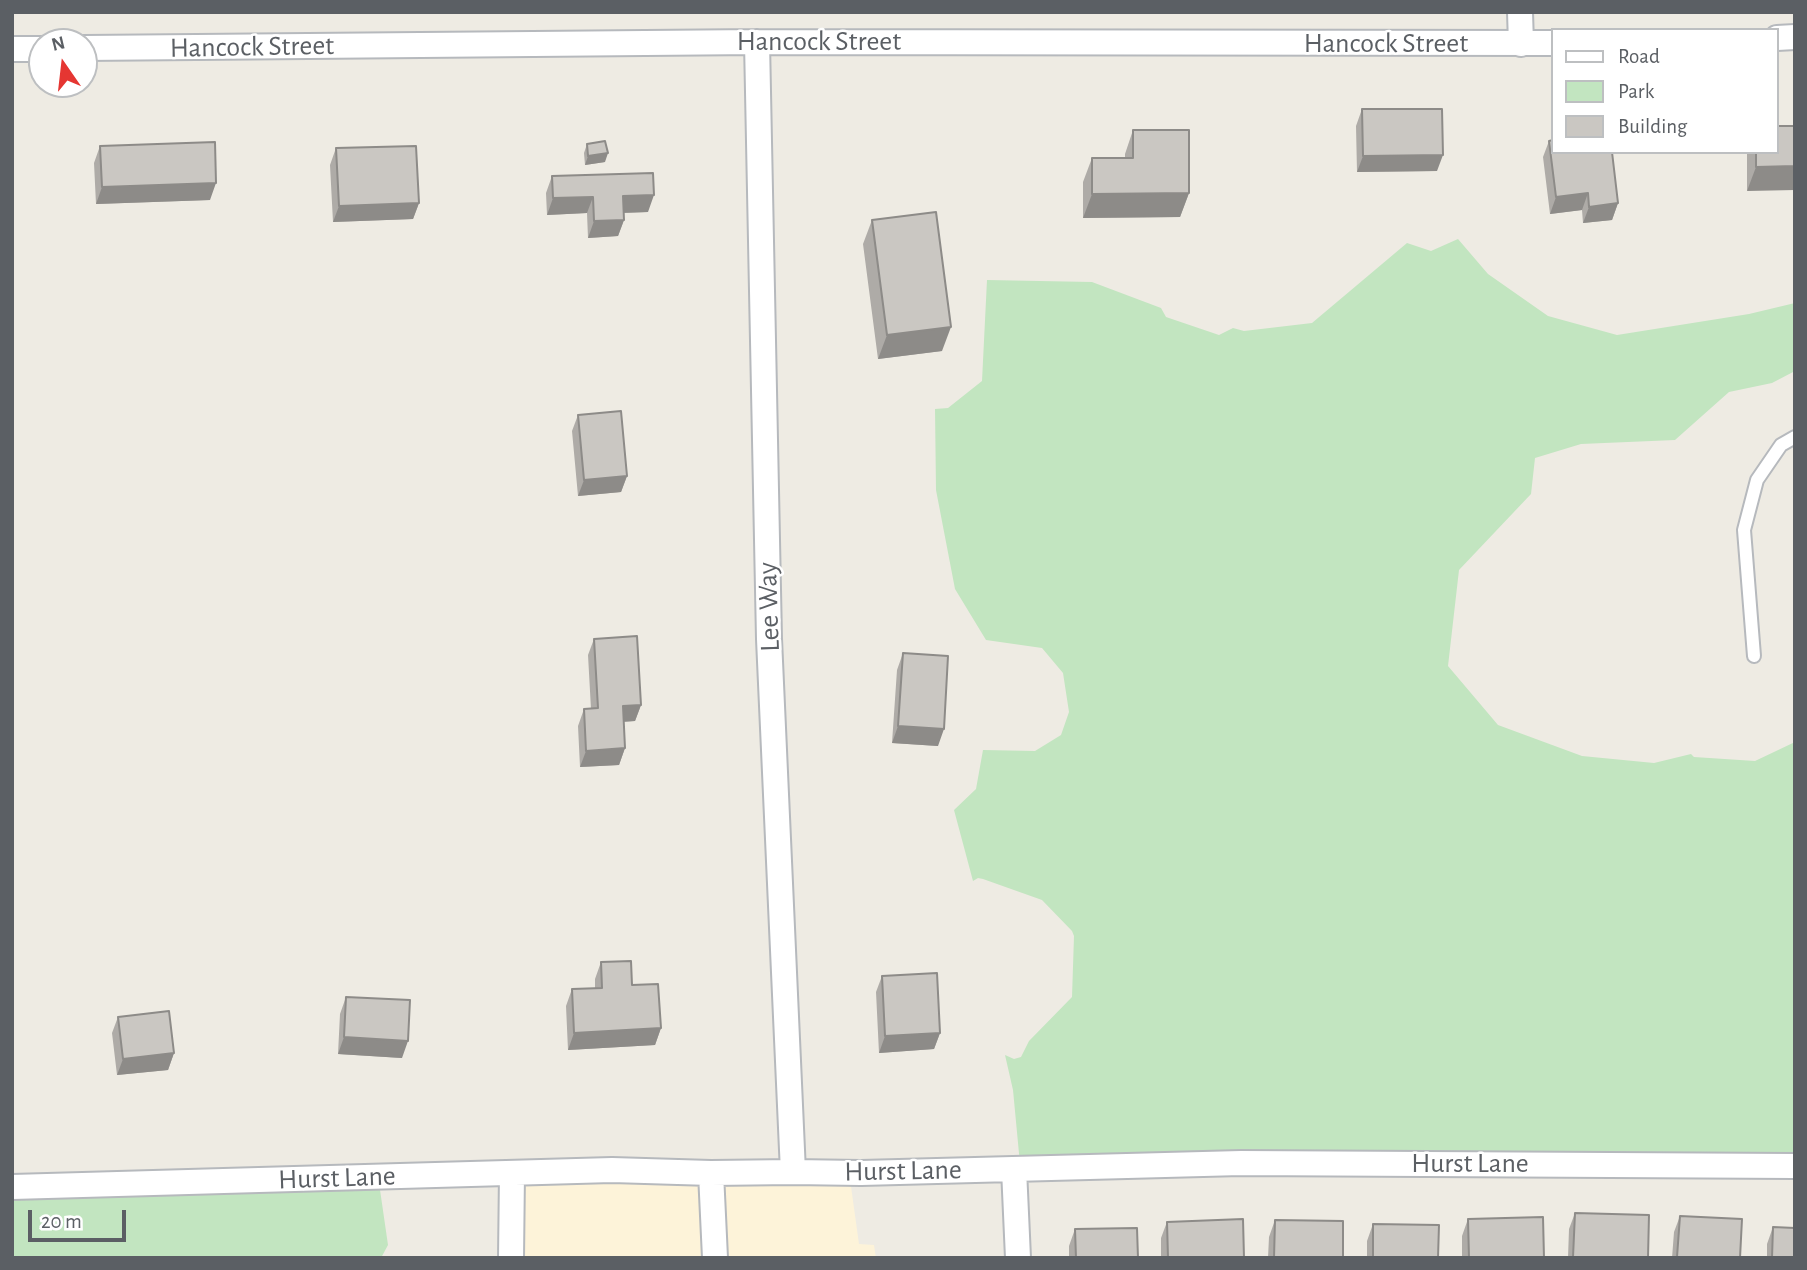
<!DOCTYPE html>
<html>
<head>
<meta charset="utf-8">
<style>
	body { margin:0 }
	#map { position:relative; width:1807px; height:1270px; overflow:hidden; background:#eeebe3; font-family:"Alegreya Sans",sans-serif }
	canvas { display:block }
	.frame { position:absolute; inset:0; border:14px solid #5b5f64; pointer-events:none }
	.legend { position:absolute; left:1551px; top:28px; width:228px; height:126px; box-sizing:border-box; background:#fff; border:2px solid #bdbfc1; margin:0; padding:9px 12px; list-style:none; font-size:21px; color:#5b5f64 }
	.legend li { display:flex; align-items:center; gap:14px; height:35px }
	.legend b { width:35px; border:2px solid #bdbfc1 }
	.north { position:absolute; left:28px; top:28px; width:70px; height:70px; box-sizing:border-box; background:#fff; border:2px solid #bdbfc1; border-radius:50%; rotate:346deg; font-size:19px; font-weight:700; line-height:28px; text-align:center; color:#5b5f64 }
	.north::after { content:''; display:block; margin:auto; width:24px; height:32px; background:#e53632; clip-path:polygon(50% 0,100% 100%,50% 72%,0 100%) }
	.scale { position:absolute; left:28px; top:1210px; width:98px; height:32px; box-sizing:border-box; border:4px solid #5b5f64; border-top:0; padding-left:9px; font-size:21px; line-height:24px; white-space:nowrap; color:#5b5f64; -webkit-text-stroke:5px #fff; paint-order:stroke }
</style>
</head>
<body>
<div id="map">
<canvas width="1807" height="1270"></canvas>
<div class="frame"></div>
<ul class="legend">
<li><b style="height:9px;background:#fff"></b>Road</li>
<li><b style="height:19px;background:#c2e5c0"></b>Park</li>
<li><b style="height:19px;background:#cac7c2"></b>Building</li>
</ul>
<div class="north">N</div>
<div class="scale">20 m</div>
</div>
<script>
const ctx = document.querySelector('canvas').getContext('2d');
ctx.lineJoin = 'round';
function paint(path, color) { ctx.fillStyle = color; ctx.fill(path, 'evenodd'); }
function stroke(path, color, width, dash) { ctx.strokeStyle = color; ctx.lineWidth = width; ctx.lineCap = dash ? 'butt' : 'round'; ctx.setLineDash(dash || []); ctx.stroke(path); }
function drawText(font, color, halo, rows, align = 'center') {
  ctx.font = font + ' "Alegreya Sans",sans-serif'; ctx.lineWidth = 5; ctx.setLineDash([]); ctx.textBaseline = 'middle'; ctx.strokeStyle = halo; ctx.fillStyle = color; for (const [text, x, y, turn = 0] of rows) {
    ctx.save(); ctx.translate(x, y); ctx.rotate((+turn || 0) * Math.PI / 180); ctx.textAlign = isNaN(turn) ? turn : align; if (halo) ctx.strokeText(text, 0, 0); ctx.fillText(text, 0, 0); ctx.restore();
  }
}
paint(new Path2D(`
	M527,1168L849,1172L859,1244L874,1245L876,1258H508Z`), '#fdf3d9');
paint(new Path2D(`
	M1458,239L1488,274L1548,316L1617,335L1749,314L1795,303V371L1772,383L1729,392L1675,440L1581,444L1535,458L1531,494L1459,570L1448,666L1498,725L1582,756L1654,763L1691,754L1694,757L1755,761L1795,742V1162L1020,1164L1013,1090L1005,1055L1014,1059L1021,1057L1029,1041L1072,997L1074,936L1072,931L1042,900L983,879L978,878L973,881L954,810L976,789L983,750L1035,751L1061,735L1069,712L1063,673L1042,648L986,640L955,589L936,490L935,409L948,408L982,381L987,280L1092,282L1161,308L1166,317L1219,335L1233,328L1244,331L1312,323L1407,243L1431,251Z
	M378,1176L388,1245L381,1258H12V1181Z`), '#c2e5c0');
const lane = new Path2D(`
	M1754,656L1744,530L1757,480L1781,445L1795,437`);
const street = new Path2D(`
	M1520,12L1521,44
	M1777,38L1795,37
	M757,42L769,639L793,1172
	M84,48L757,42L1553,43
	M12,49H42
	M1014,1169L1018,1258
	M711,1173L715,1258
	M12,1187L612,1170L711,1173L793,1172L861,1173L1241,1163L1795,1166
	M511,1258L512,1173`);
stroke(lane, '#b6b9bd', 16);
stroke(street, '#b6b9bd', 28);
stroke(lane, '#fff', 12);
stroke(street, '#fff', 24);
paint(new Path2D(`
	M1362,109L1437,171L1357,172L1356,126Z
	M1133,130L1189,193L1180,217L1083,218V182L1092,158H1125V154Z
	M1549,141L1618,203L1612,220L1583,223L1582,210L1550,214L1543,157Z
	M587,144L605,162L585,165L584,153Z
	M100,146L210,200L96,204L94,163Z
	M336,148L419,203L413,219L333,222L330,165Z
	M1747,152H1777L1747,191Z
	M552,176L648,212L624,213V220L618,236L588,238L587,213L547,215L546,193Z
	M872,220L942,351L878,359L863,244Z
	M578,415L627,476L621,492L578,496L572,431Z
	M594,639L641,705L635,721L623,722L625,748L619,765L580,767L578,726L584,709H591L588,655Z
	M903,653L938,746L892,743L897,670Z
	M601,962L632,985L661,1028L655,1045L568,1050L566,1006L572,989L595,988V979Z
	M882,976L940,1033L934,1049L879,1053L876,992Z
	M346,997L402,1058L338,1054L340,1014Z
	M118,1017L174,1053L168,1070L117,1075L112,1033Z
	M1575,1213L1648,1258H1568L1569,1229Z
	M1680,1216L1740,1258H1672L1674,1232Z
	M1468,1219L1544,1258H1462V1236Z
	M1275,1220L1343,1258H1268L1269,1237Z
	M1167,1222L1244,1258H1161V1238Z
	M1373,1224L1438,1258H1367V1241Z
	M1773,1227L1795,1258H1767V1244Z
	M1075,1229L1138,1258H1069V1246Z`), '#aeaba7');
paint(new Path2D(`
	M608,153L605,162L585,165L588,156Z
	M1443,155L1437,171L1357,172L1363,156Z
	M1795,166V190L1747,191L1756,167Z
	M216,183L210,200L96,204L102,187Z
	M1189,193L1180,217L1083,218L1092,194Z
	M1588,193L1582,210L1550,214L1556,197Z
	M654,195L648,212L617,213L623,196Z
	M593,197L587,213L547,215L553,198Z
	M419,203L413,219L333,222L339,206Z
	M1618,203L1612,220L1583,223L1589,207Z
	M624,220L618,236L588,238L594,221Z
	M951,327L942,351L878,359L887,335Z
	M627,476L621,492L578,496L584,480Z
	M641,705L635,721L617,722L623,706Z
	M898,726L944,729L938,746L892,743Z
	M625,748L619,765L580,767L586,751Z
	M661,1028L655,1045L568,1050L574,1033Z
	M940,1033L934,1049L879,1053L885,1036Z
	M344,1037L408,1041L402,1058L338,1054Z
	M174,1053L168,1070L117,1075L123,1059Z`), '#8d8b88');
const building = new Path2D(`
	M1362,109H1442L1443,155L1363,156Z
	M1777,126H1795V166L1756,167V152H1777Z
	M1133,130H1189V193L1092,194V158H1133Z
	M1553,140V152H1612L1618,203L1589,207L1588,193L1556,197L1549,141Z
	M605,141L608,153L588,156L587,144Z
	M215,142L216,183L102,187L100,146Z
	M416,146L419,203L339,206L336,148Z
	M653,173L654,195L623,196L624,220L594,221L593,197L553,198L552,176Z
	M936,212L951,327L887,335L872,220Z
	M621,411L627,476L584,480L578,415Z
	M637,636L641,705L623,706L625,748L586,751L584,709L598,708L594,639Z
	M903,653L948,656L944,729L898,726Z
	M631,961L632,985L658,984L661,1028L574,1033L572,989L602,988L601,962Z
	M937,973L940,1033L885,1036L882,976Z
	M346,997L410,1000L408,1041L344,1037Z
	M169,1011L174,1053L123,1059L118,1017Z
	M1575,1213L1649,1215L1648,1258L1573,1257Z
	M1680,1216L1742,1219L1740,1258L1677,1257Z
	M1543,1217L1544,1258H1469L1468,1219Z
	M1243,1219L1244,1258H1168L1167,1222Z
	M1275,1220L1343,1221V1258H1274Z
	M1373,1224L1439,1225L1438,1258H1373Z
	M1773,1227L1795,1228V1258H1772Z
	M1137,1228L1138,1258H1076L1075,1229Z`);
paint(building, '#cac7c2');
stroke(building, '#8d8b88', 2);
drawText('28px', '#5b5f64', '#fff', [
	["Hancock Street",819,42],
	["Hancock Street",1386,44],
	["Hancock Street",252,47,-1],
	["Lee Way",769,607,-92],
	["Hurst Lane",1470,1164],
	["Hurst Lane",903,1171,-1],
	["Hurst Lane",337,1178,-2]
]);
</script>
</body>
</html>
